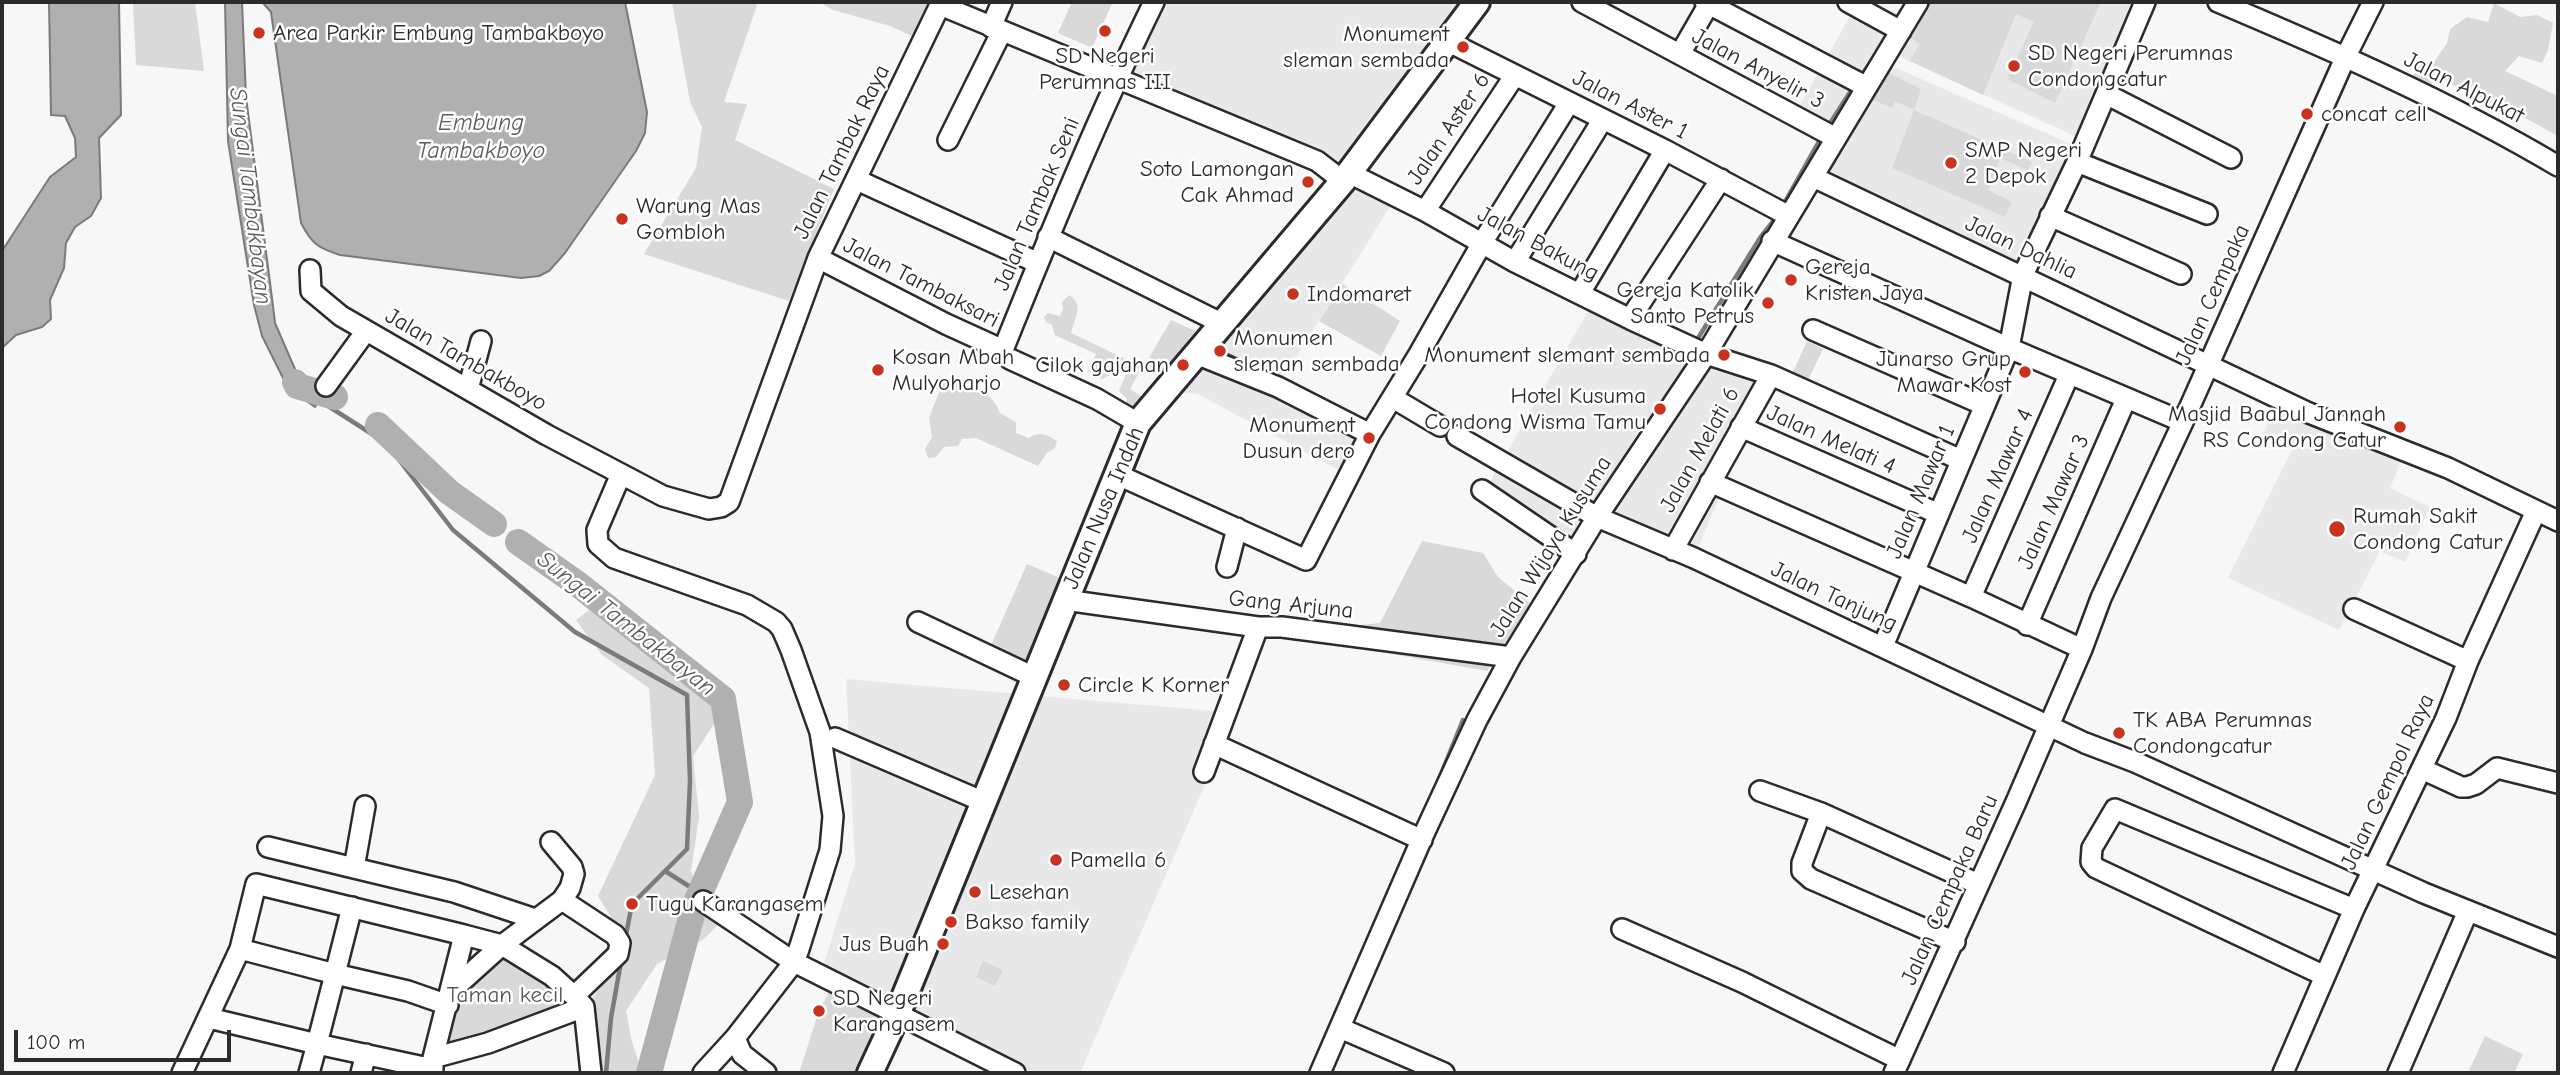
<!DOCTYPE html>
<html>
<head>
<meta charset="utf-8">
<style>
	body { margin:0 }
	#map { position:relative; width:2560px; height:1075px; overflow:hidden; background:#f7f7f7; font-family:"Comic Neue",sans-serif }
	canvas { display:block }
	.frame { position:absolute; inset:0; border:4px solid #2b2b2b; pointer-events:none }
	.scale { position:absolute; left:14px; top:1030px; width:217px; height:32px; box-sizing:border-box; border:4px solid #2b2b2b; border-top:0; padding-left:9px; font-size:21px; line-height:24px; white-space:nowrap; color:#2b2b2b; -webkit-text-stroke:5px #fff; paint-order:stroke }
</style>
</head>
<body>
<div id="map">
<canvas width="2560" height="1075"></canvas>
<div class="frame"></div>
<div class="scale">100 m</div>
</div>
<script>
const ctx = document.querySelector('canvas').getContext('2d');
ctx.lineJoin = 'round';
function paint(path, color) { ctx.fillStyle = color; ctx.fill(path, 'evenodd'); }
function stroke(path, color, width, dash) { ctx.strokeStyle = color; ctx.lineWidth = width; ctx.lineCap = dash ? 'butt' : 'round'; ctx.setLineDash(dash || []); ctx.stroke(path); }
function drawText(font, color, halo, rows, align = 'center') {
  ctx.font = font + ' "Comic Neue",sans-serif'; ctx.lineWidth = 5; ctx.setLineDash([]); ctx.textBaseline = 'middle'; ctx.strokeStyle = halo; ctx.fillStyle = color; for (const [text, x, y, turn = 0] of rows) {
    ctx.save(); ctx.translate(x, y); ctx.rotate((+turn || 0) * Math.PI / 180); ctx.textAlign = isNaN(turn) ? turn : align; if (halo) ctx.strokeText(text, 0, 0); ctx.fillText(text, 0, 0); ctx.restore();
  }
}
paint(new Path2D(`
	M1158,2H1476L1352,177L1396,197L1278,386L1370,437L1348,475L1198,394L1163,391L1337,184L1123,82Z
	M1926,2H2137L2075,136L1896,55Z
	M1855,7L1890,26L1826,132L1794,116Z
	M1891,66L2078,147L2020,271L1821,179Z
	M1594,301L1768,383L1694,557L1593,515L1569,550L1484,492Z
	M2278,400L2403,457L2390,488L2430,507L2405,562L2380,551L2339,630L2228,578L2293,448L2263,434Z
	M846,679L1236,713L1080,1073H1034L917,1011L823,967L855,863Z`), '#e8e8e8');
paint(new Path2D(`
	M133,2H195L204,71L136,65Z
	M672,2H758L724,102L747,104L735,140L834,189L789,301L644,254L696,168L702,127L690,102Z
	M819,2H924L933,6L918,39L890,26L833,10Z
	M1072,2H1113L1092,48L1058,33Z
	M1926,2H2101L2055,103L2007,79L2034,22L2016,14L1983,95L1910,61L1920,44L1907,36Z
	M2494,3L2520,17L2537,15L2553,23L2548,50L2542,63L2519,56L2505,71L2558,96V136L2518,114L2438,78L2427,88L2411,81L2419,63L2434,62L2447,43L2450,29L2467,17L2488,22Z
	M1889,73L1921,89L1914,110L2032,162L2028,170L2000,158L1988,190L2012,202L2005,217L1892,168L1914,110L1895,101L1892,108L1873,100Z
	M1343,284L1400,321L1381,356L1319,321Z
	M1069,295C1085,304 1074,319 1071,333L1142,367L1130,389L1145,399L1131,419L1122,411L1127,399L1119,391L1126,374L1117,371L1102,379L1088,371L1096,354L1055,335L1052,325L1046,322L1044,317L1048,313L1060,316L1063,309L1062,302Z
	M1171,320L1195,331L1164,372L1146,363Z
	M1807,341L1823,349L1807,382L1792,374Z
	M943,382C967,385 992,389 1000,413L1016,422V433L1029,438C1040,431 1046,434 1057,441L1055,448L1047,453L1038,466L976,438L962,439L958,446L944,447L936,457L928,458L925,449L932,437L929,418Z
	M1422,541L1483,553L1498,577L1531,604L1487,671L1280,634L1380,623Z
	M1027,564L1067,581L1029,670L988,652Z
	M589,610L606,619L613,628L636,641L648,632L717,692L714,724L693,756L699,817L691,871L699,892L719,924L704,939L657,964L626,1011L631,1038L642,1073H594L586,1007L629,947L598,896L655,775L649,688L602,655L576,620Z
	M501,948L581,1007L436,1057L449,1006Z
	M983,961L1003,970L995,986L976,977Z
	M832,986L899,1018L869,1073H799L819,1011Z
	M2485,1036L2523,1054L2514,1073H2468Z`), '#d9d9d9');
const water = new Path2D(`
	M49,2H119L121,115L99,138L101,198L91,216L75,227L66,243L64,268L50,300L51,319L42,327L16,335L2,348V251L50,177L76,157L75,138L65,116L51,115Z
	M225,2H242L246,97L273,306L275,323L298,376L325,387L315,407L288,388L262,336L254,305L228,141Z
	M262,2H625L647,112L645,133L636,151L565,253L549,271L539,276L521,278L340,255C318,248 312,244 301,223L271,12Z`);
paint(water, '#b0b0b0');
stroke(water, '#7b7b7b', 2);
stroke(new Path2D(`
	M1859,79L1870,63
	M1827,128L1854,86
	M1782,207L1822,136
	M1695,343L1760,238L1778,215
	M1215,355L1220,351L1244,363
	M314,397L386,443L453,530L575,632L687,695L690,781L687,849L632,904L625,940
	M1434,791L1463,720
	M665,871L703,895
	M606,1073L611,1018L621,962`), '#7b7b7b', 4.5);
stroke(new Path2D(`
	M295,382L297,386L335,397
	M378,425L449,492L494,524
	M518,542L579,585L723,699L740,802L694,907L649,1073`), '#b0b0b0', 26);
const minor = new Path2D(`
	M1582,2L1836,138
	M1705,2L1867,87
	M1848,2L1901,31
	M2218,2C2334,51 2450,102 2558,166
	M991,27L1002,2
	M1447,41L1665,150L1789,216
	M1680,54L1710,2
	M2106,94L2231,158
	M948,140L1002,31
	M2077,162L2207,214
	M1349,173L1425,211L1515,262L1630,319L1706,354L1771,375L1961,460
	M1813,177L2309,413L2448,468L2558,521
	M857,180L1038,263
	M1425,211L1515,75
	M2050,216L2181,274
	M1048,237L1221,323
	M1772,241L2009,348L2183,422
	M818,258L946,324L1003,350C1050,233 1098,116 1154,2
	M1515,262L1603,119
	M310,270L311,291L341,316L547,435L663,496L709,509L721,507L729,502L818,258L940,5L1317,161L1343,181
	M1580,293L1665,150
	M1630,319L1721,179
	M1813,330L1984,405
	M1196,354L1278,387L1370,434
	M1010,359L1097,399L1138,423
	M326,386L366,331
	M468,389L481,341
	M1393,398L1440,426
	M1741,427L1939,514
	M1457,436L1597,517L1694,558L2085,743L2135,762L2424,893L2558,947
	M621,474L597,530L598,544L614,558L747,605L776,622L782,629L791,650L820,732L833,816L830,850L799,949L794,962L735,1038L703,1073
	M1116,474L1306,560L1370,434L1419,354L1482,243L1569,103
	M1710,482L1971,597L2082,649
	M1482,490L1576,554
	M1673,550L1771,375
	M1227,567L1237,528
	M1971,597L2069,375
	M1065,600L1258,627H1282L1511,657
	M2354,609L2468,661
	M918,622L1034,677
	M2027,625L2126,399
	M1883,646L2009,348L2023,275L2077,162L2145,2
	M835,738L984,802
	M1214,744L1422,840
	M2422,769L2461,787H2467L2476,784L2497,768L2558,783
	M1204,772L1258,627
	M1760,791L1821,813L1978,884
	M365,806L354,868L454,892L535,919
	M1821,813L1802,863V871L1811,879L1955,942
	M268,847L354,868
	M562,900L615,935L620,943L618,954L574,996
	M703,901L794,962L1015,1073
	M352,907L335,974L408,991L448,1005
	M1622,929L1742,982L1900,1060
	M464,935L502,945L552,976L574,996L584,1007L591,1073
	M2325,976L2096,868L2091,862L2092,848L2115,809L2354,909
	M451,991L502,945L562,900L570,888L574,874L572,867L551,842
	M209,1018L317,1044L335,974L240,949
	M1340,1028L1444,1073
	M735,1038L742,1054L766,1073
	M182,1073L240,949L256,884L464,935L433,1058
	M309,1073L317,1044L433,1069V1058L488,1043L584,1007
	M361,1073L366,1054
	M1320,1073L1423,836L1477,720L1511,657L1597,517L1705,356L1918,2
	M1894,1073L2016,802L2082,649L2101,598L2183,422L2346,56L2373,2
	M2283,1073L2354,909L2446,718L2468,661L2536,511
	M2398,1073L2468,911`);
const major = new Path2D(`
	M870,1073L897,1015L1138,423L1343,181L1477,2`);
stroke(minor, '#2b2b2b', 24);
stroke(major, '#2b2b2b', 30);
stroke(minor, '#fff', 19);
stroke(major, '#fff', 24);
for (const [x, y, r, color] of [
	[1105,31,7,"#c8321e"],
	[259,33,7,"#c8321e"],
	[1463,47,7,"#c8321e"],
	[2014,66,7,"#c8321e"],
	[2307,114,7,"#c8321e"],
	[1951,163,7,"#c8321e"],
	[1308,182,7,"#c8321e"],
	[622,219,7,"#c8321e"],
	[1791,280,7,"#c8321e"],
	[1293,294,7,"#c8321e"],
	[1768,303,7,"#c8321e"],
	[1220,351,7,"#c8321e"],
	[1724,355,7,"#c8321e"],
	[1183,365,7,"#c8321e"],
	[878,370,7,"#c8321e"],
	[2025,372,7,"#c8321e"],
	[1660,409,7,"#c8321e"],
	[2400,427,7,"#c8321e"],
	[1369,438,7,"#c8321e"],
	[2337,529,9,"#c8321e"],
	[1064,685,7,"#c8321e"],
	[2119,733,7,"#c8321e"],
	[1056,860,7,"#c8321e"],
	[975,892,7,"#c8321e"],
	[632,904,7,"#c8321e"],
	[951,922,7,"#c8321e"],
	[943,944,7,"#c8321e"],
	[819,1011,7,"#c8321e"]
]) { const dot = new Path2D(); dot.arc(x, y, r, 0, 2 * Math.PI); ctx.fillStyle = color; ctx.fill(dot); stroke(dot, '#fff', 2.5); }
drawText('23px', '#2b2b2b', '#fff', [
	["Area Parkir Embung Tambakboyo",273,33],
	["Monument",1449,34,"right"],
	["sleman sembada",1449,60,"right"],
	["SD Negeri Perumnas",2028,53],
	["Condongcatur",2028,79],
	["SD Negeri",1105,56,"center"],
	["Perumnas III",1105,82,"center"],
	["concat cell",2321,114],
	["SMP Negeri",1965,150],
	["2 Depok",1965,176],
	["Soto Lamongan",1294,169,"right"],
	["Cak Ahmad",1294,195,"right"],
	["Warung Mas",636,206],
	["Gombloh",636,232],
	["Gereja",1805,267],
	["Kristen Jaya",1805,293],
	["Gereja Katolik",1754,290,"right"],
	["Santo Petrus",1754,316,"right"],
	["Indomaret",1307,294],
	["Monumen",1234,338],
	["sleman sembada",1234,364],
	["Monument slemant sembada",1710,355,"right"],
	["Kosan Mbah",892,357],
	["Mulyoharjo",892,383],
	["Junarso Grup",2011,359,"right"],
	["Mawar Kost",2011,385,"right"],
	["Cilok gajahan",1169,365,"right"],
	["Hotel Kusuma",1646,396,"right"],
	["Condong Wisma Tamu",1646,422,"right"],
	["Masjid Baabul Jannah",2386,414,"right"],
	["RS Condong Catur",2386,440,"right"],
	["Monument",1355,425,"right"],
	["Dusun dero",1355,451,"right"],
	["Rumah Sakit",2353,516],
	["Condong Catur",2353,542],
	["Circle K Korner",1078,685],
	["TK ABA Perumnas",2133,720],
	["Condongcatur",2133,746],
	["Pamella 6",1070,860],
	["Lesehan",989,892],
	["Tugu Karangasem",646,904],
	["Bakso family",965,922],
	["Jus Buah",929,944,"right"],
	["SD Negeri",833,998],
	["Karangasem",833,1024]
], 'left');
drawText('23px', '#2b2b2b', '#fff', [
	["Jalan Anyelir 3",1758,69,28],
	["Jalan Alpukat",2464,88,27],
	["Jalan Aster 1",1630,105,27],
	["Jalan Aster 6",1449,129,-56],
	["Jalan Tambak Raya",842,152,-64],
	["Jalan Tambak Seni",1037,204,-67],
	["Jalan Bakung",1538,244,28],
	["Jalan Dahlia",2021,248,25],
	["Jalan Tambaksari",921,283,27],
	["Jalan Cempaka",2213,295,-66],
	["Jalan Tambakboyo",466,360,30],
	["Jalan Melati 4",1831,440,24],
	["Jalan Melati 6",1700,450,-61],
	["Jalan Mawar 4",1998,476,-66],
	["Jalan Mawar 1",1921,492,-67],
	["Jalan Mawar 3",2054,502,-66],
	["Jalan Nusa Indah",1104,508,-67],
	["Jalan Wijaya Kusuma",1551,547,-58],
	["Jalan Tanjung",1834,597,25],
	["Gang Arjuna",1291,605,6],
	["Jalan Gempol Raya",2388,782,-65],
	["Jalan Cempaka Baru",1950,890,-66]
]);
drawText('23px', '#565656', '#fff', [
	["Taman kecil",505,995]
]);
drawText('italic 24px', '#5a5a5a', '#fff', [
	["Embung",481,123],
	["Tambakboyo",481,151],
	["Sungai Tambakbayan",250,196,83],
	["Sungai Tambakbayan",626,624,38]
]);
</script>
</body>
</html>
